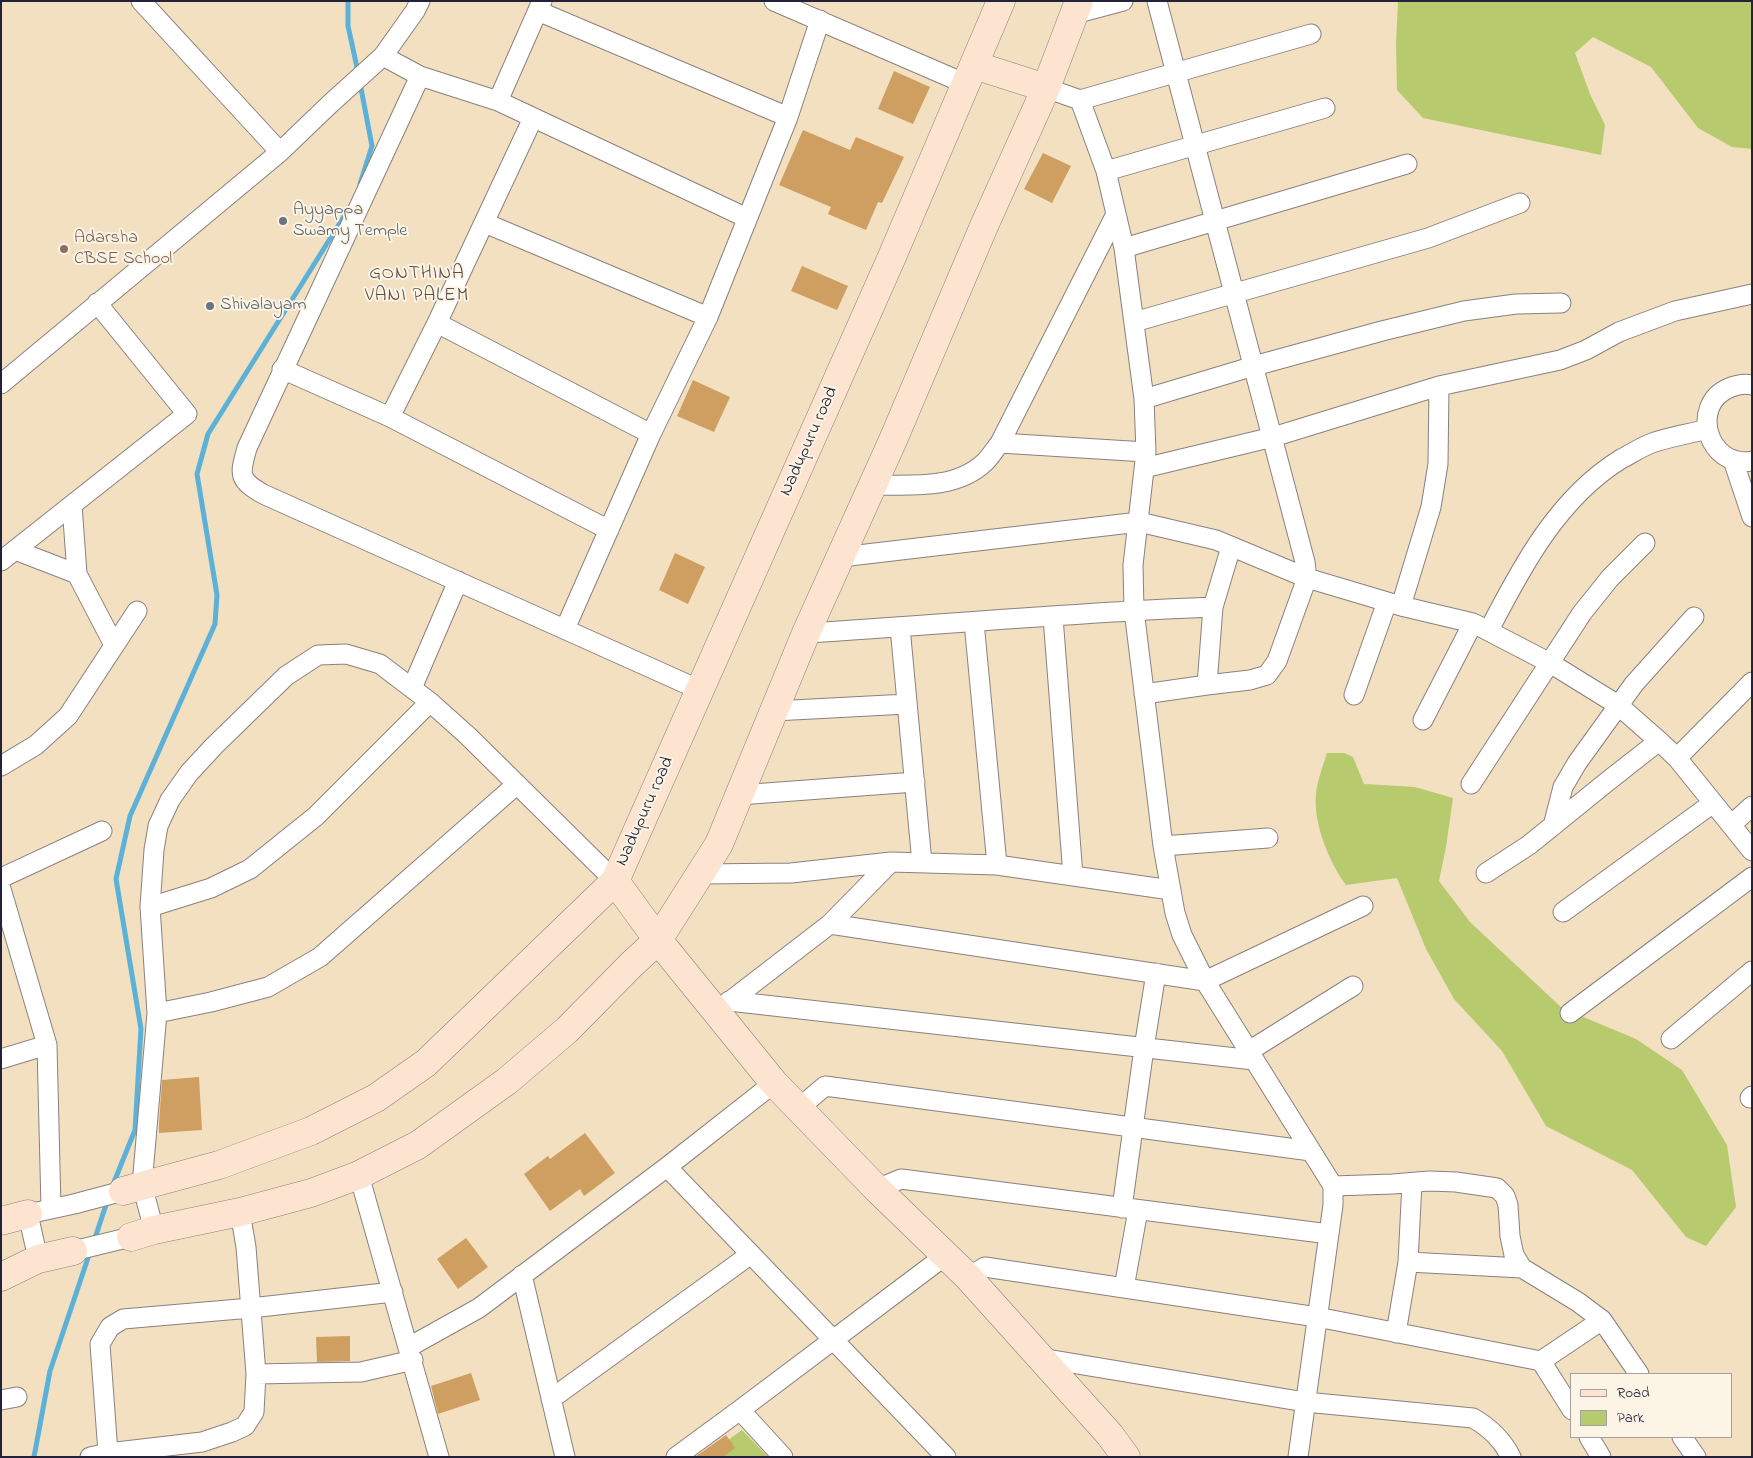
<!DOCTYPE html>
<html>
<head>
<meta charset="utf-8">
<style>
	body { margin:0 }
	#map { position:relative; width:1753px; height:1458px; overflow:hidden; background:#f2e0c1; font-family:"Indie Flower",sans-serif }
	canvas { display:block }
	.frame { position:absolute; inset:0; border:2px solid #22223b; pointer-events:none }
	.legend { position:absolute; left:1570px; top:1373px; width:162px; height:65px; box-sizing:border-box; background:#fcf5e5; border:1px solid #a5a1a1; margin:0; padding:6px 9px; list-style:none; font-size:15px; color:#22223b }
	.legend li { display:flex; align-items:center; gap:10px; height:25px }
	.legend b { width:25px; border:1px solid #a5a1a1 }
</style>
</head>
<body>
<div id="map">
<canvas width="1753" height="1458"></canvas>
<div class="frame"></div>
<ul class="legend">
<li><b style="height:6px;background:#fde4d1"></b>Road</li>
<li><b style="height:14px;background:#b7cb6e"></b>Park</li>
</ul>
</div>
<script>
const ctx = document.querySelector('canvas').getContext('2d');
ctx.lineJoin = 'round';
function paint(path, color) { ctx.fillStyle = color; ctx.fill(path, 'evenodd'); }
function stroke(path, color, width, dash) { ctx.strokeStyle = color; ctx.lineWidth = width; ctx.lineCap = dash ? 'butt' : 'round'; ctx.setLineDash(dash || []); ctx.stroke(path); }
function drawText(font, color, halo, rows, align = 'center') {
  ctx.font = font + ' "Indie Flower",sans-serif'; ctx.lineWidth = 4; ctx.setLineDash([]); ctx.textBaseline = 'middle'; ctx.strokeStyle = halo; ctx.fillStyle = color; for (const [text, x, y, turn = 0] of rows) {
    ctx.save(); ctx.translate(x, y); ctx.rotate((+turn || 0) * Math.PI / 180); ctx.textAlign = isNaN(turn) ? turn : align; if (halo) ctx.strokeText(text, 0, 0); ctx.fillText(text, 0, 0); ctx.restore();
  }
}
paint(new Path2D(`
	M1398,1H1752V149L1732,147L1698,128L1651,67L1593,37L1575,53L1590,94L1605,125L1601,155L1423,118L1397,90L1396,44Z
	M1327,753H1344L1353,757L1364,784L1415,787L1453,798L1446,847L1439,881L1470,922L1562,1008L1636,1039L1682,1070L1727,1145L1736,1207L1706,1246L1686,1237L1632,1170L1546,1126L1502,1051L1454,999L1426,949L1397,878L1346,885C1329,862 1313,823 1316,794C1317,781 1323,766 1327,753Z
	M742,1430L768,1457H707L706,1456Z`), '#b7cb6e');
stroke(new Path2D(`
	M348,1V26L358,72
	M360,184L372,146L360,83
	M112,1187L135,1130L141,1029L116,879L130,816L215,624L217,595L197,474L208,434L348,210
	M94,1241L108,1199
	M34,1457L50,1371L90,1252`), '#5cb1d8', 5);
paint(new Path2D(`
	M894,71L930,87L913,124L878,109Z
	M803,130L850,150L856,137L904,157L882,203L878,202L866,230L828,214L831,207L779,185Z
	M1043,153L1071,166L1052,203L1024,189Z
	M802,266L848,286L837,310L791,291Z
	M693,380L730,397L714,432L677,416Z
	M675,553L705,567L688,604L659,590Z
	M199,1077L202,1130L159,1133V1124L162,1080Z
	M585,1133L615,1173L584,1196L580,1189L550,1211L524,1174L548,1156L550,1159Z
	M466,1238L488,1267L458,1289L437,1259Z
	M350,1336V1361L317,1362L316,1337Z
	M471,1373L480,1400L438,1414L431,1386Z
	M726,1435L735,1448L723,1457H695Z`), '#ce9f61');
const street = new Path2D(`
	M774,1L966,84
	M538,11L788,117
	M1074,14L1123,1
	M383,56L420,76L498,101L747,218
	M420,76L247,448C240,474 237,479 263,494L700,690
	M1046,88L1080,100L1106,171L1124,248L1144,399L1146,452L1133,565L1134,610L1163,846L1175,913L1182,935L1205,981L1333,1186V1205L1298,1457
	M1080,100L1311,34
	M498,101L542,1
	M280,152L330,104L383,56L415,11L420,1
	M1106,171L1325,108
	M485,223L708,317
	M1124,248L1407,164
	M1134,322L1428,238L1520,203
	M437,323L533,118
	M282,369L390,417L437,323L651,434
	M1,384L280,152L141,1
	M1752,385C1744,383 1736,385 1729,388C1689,405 1708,469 1752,461
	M1144,399L1254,366L1382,331L1464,311L1516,304L1561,303
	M390,417L609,530
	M1000,443L1146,452
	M1733,460L1752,517
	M1144,468L1273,437L1439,386L1560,360L1586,350L1619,332L1675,311L1752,294
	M873,485C910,485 956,490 985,462C991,456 995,449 1000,443L1116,214
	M72,505L77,574L114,645
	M15,550L77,574
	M841,557L1139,522L1216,540L1307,578L1401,606L1473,623L1550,663L1618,705L1659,741L1677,758L1752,851
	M1,561L187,414L97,303
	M1401,606L1431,507L1438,464L1439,386
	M1053,617L1073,876
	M974,622L997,865
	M900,627L922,863
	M565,629L651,434L708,317L788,117L820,20
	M1489,630C1522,566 1558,498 1621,459C1631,454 1641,447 1652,443C1669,437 1689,434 1707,429
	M806,633C942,625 1077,612 1213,607
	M1207,685L1213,607L1231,547
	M412,688L458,581
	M1144,694L1207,685L1250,680L1267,675L1277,661L1307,578L1305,562L1157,1
	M1354,695L1387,602
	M774,711L907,704
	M1423,720L1473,623
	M1677,758L1752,682
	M1,766L36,745L68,716L137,611
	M1471,784L1582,613L1610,578L1645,543
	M739,795L915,782
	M1731,825L1752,806
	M1553,826L1563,787L1577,763L1634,684L1694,617
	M1163,846L1268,838
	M1486,873L1529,845L1608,781L1659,741
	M700,874L791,873L891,862L997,865L1171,890
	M1,878L102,831
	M1,889L47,1045L51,1208
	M150,907L211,888L250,869L316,816L430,702
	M1563,912L1713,803
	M830,924L1205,981L1363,906
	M729,1001L1254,1060
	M725,1005L830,924L891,862
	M157,1013L211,1002L268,987L320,957L516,785
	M1570,1013L1752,877
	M1671,1039L1752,971
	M1249,1051L1353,986
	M1,1059L47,1045
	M1750,1098L1752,1096
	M799,1108L825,1086L1311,1151
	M667,1167L946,1457
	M359,1175L439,1457
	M1333,1186L1393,1184L1429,1181L1456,1182L1497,1188L1505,1196L1508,1205L1510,1236L1514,1255L1522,1268L1578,1302L1602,1320L1639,1374
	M877,1189L901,1179L1329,1234
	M1122,1208L1144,1048L1156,973
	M154,1230L142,1185L157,1013L150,907L154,850L158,826L170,800L189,773L214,746L286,676L318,655L346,654L380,664L430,702L468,736L615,881
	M73,1251L131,1237
	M38,1259L28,1214L74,1204L123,1191
	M1408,1262L1412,1183
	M522,1275L565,1457
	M968,1277L985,1267L1317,1317L1541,1361L1572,1410
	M1124,1288L1138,1210
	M1396,1333L1408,1262L1522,1268
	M409,1347L479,1308L667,1167L774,1083
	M1041,1358L1305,1402L1473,1418C1490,1428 1502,1439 1511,1457
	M1541,1361L1602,1320
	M256,1374L361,1372L413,1360
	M551,1399L751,1254
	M1,1400L17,1397
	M740,1410L783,1457
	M1589,1437L1601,1457
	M1682,1437L1696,1457
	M108,1453L100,1344L110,1327L123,1319L251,1308L393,1292
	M90,1457L108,1453L202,1442L232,1432L245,1426L254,1412L256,1374L246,1247L240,1212
	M676,1457L740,1410L946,1255`);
const secondary = new Path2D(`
	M974,65L1046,88
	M615,881L658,940L774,1083L877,1189L968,1277L1110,1435L1126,1457
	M123,1191L219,1165L311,1131L376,1098L426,1063L615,881L891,259L1001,1
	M1,1221L28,1214
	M131,1237L154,1230L240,1212L311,1193L359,1175L418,1145L507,1081L567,1030L631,965L658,940L719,844L806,633L893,440L984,226L1046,88L1079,1
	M1,1277L38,1259L73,1251`);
stroke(street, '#8a817e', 21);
stroke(secondary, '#8a817e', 29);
stroke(street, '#fff', 19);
stroke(secondary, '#fde4d1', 28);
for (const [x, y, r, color] of [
	[283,221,5,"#6b7280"],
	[64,249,5,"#8d6e63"],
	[210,306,5,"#6b7280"]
]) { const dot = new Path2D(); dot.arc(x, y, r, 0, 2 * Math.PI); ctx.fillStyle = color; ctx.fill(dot); stroke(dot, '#fcf5e5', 2); }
drawText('18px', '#5b616d', '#fcf5e5', [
	["Ayyappa",293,211],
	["Swamy Temple",293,232],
	["Shivalayam",220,306]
], 'left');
drawText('18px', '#785e54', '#fcf5e5', [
	["Adarsha",74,239],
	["CBSE School",74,260]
], 'left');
drawText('18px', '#22223b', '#fcf5e5', [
	["Nadupuru road",810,442,-66],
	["Nadupuru road",646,812,-66]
]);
ctx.letterSpacing = '1px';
drawText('19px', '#5e4e48', '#fcf5e5', [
	["GONTHINA",417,275],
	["VANI PALEM",417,297]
]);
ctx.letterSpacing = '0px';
</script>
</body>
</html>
